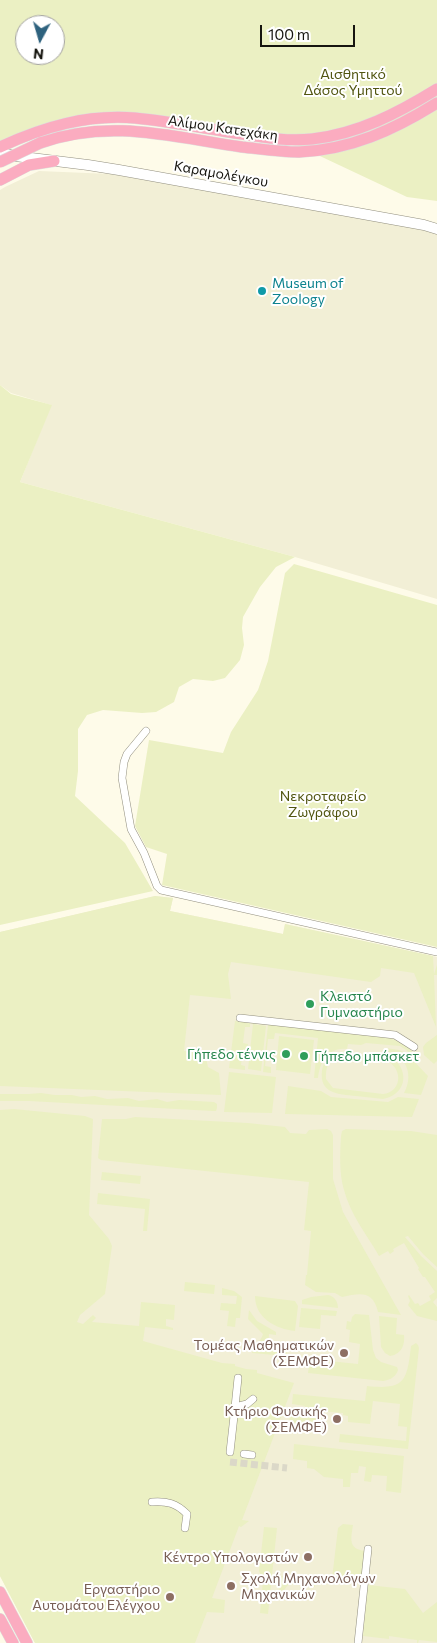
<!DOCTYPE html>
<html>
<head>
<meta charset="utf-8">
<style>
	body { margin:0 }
	#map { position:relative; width:437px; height:1643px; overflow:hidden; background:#fefbe9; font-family:Commissioner,sans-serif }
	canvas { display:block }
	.north { position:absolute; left:15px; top:15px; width:50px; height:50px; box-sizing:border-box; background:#fff; border:1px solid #a2a19f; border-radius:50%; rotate:186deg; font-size:14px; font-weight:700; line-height:20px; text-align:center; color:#16150f }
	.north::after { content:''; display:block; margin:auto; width:18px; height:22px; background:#2e627e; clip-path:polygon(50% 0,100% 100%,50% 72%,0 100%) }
	.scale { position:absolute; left:260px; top:25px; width:95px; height:22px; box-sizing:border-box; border:2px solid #16150f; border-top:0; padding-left:6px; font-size:15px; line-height:18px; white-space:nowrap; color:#16150f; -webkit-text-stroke:4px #fff; paint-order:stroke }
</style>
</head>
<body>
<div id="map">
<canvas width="437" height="1643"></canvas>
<div class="north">N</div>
<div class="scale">100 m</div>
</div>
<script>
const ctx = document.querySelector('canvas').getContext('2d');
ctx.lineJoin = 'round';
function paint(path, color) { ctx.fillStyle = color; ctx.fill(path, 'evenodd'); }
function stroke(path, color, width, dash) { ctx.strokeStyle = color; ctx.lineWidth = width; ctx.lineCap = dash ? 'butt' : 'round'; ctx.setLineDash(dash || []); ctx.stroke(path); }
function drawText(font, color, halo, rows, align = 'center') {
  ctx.font = font + ' Commissioner,sans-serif'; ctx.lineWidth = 4; ctx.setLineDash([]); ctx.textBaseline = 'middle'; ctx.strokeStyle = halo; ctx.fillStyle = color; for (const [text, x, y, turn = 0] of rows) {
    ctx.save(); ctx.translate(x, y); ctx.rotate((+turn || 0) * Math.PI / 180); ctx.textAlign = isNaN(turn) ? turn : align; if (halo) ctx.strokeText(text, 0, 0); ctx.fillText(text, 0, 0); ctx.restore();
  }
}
paint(new Path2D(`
	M39,171L111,174L437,231V599L295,557L20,482L51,405L11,393L0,385V190L5,187Z
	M155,896L173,898L170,911L283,934L285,924L437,957V1643H35L0,1576V932Z`), '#f2efd6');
paint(new Path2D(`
	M0,0H437V201L407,197L271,133L79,118L0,145ZM25,25H55V55H25Z
	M0,385L11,394L52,405L20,482L295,557L276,567L260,587L243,617L242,628L244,645L240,660L225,678L213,681L193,679L179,687L174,702L156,712L142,713L103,710L87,715L78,729V771L75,796L125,843L153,891L0,925Z
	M294,564L437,605V947L162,885L167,854L146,847L135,826L149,740L223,753L231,732L258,690L268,661L285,573Z
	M155,896L173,898L170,911L283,934L285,924L433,956L434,974L437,965V975H434L436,1027L414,973L381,968L380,976L371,982L231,962L228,974L231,999L190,995L184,1051L205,1053L208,1067L219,1073L221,1095L0,1086V932Z
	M235,1021L390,1038L408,1046L420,1063L406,1050L400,1046L366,1043L361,1045L348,1044L347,1049C328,1047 320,1062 318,1078H314L318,1038L275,1033L274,1039H268L265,1066L271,1067V1073L263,1072L268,1025L250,1023V1027H245L243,1043L248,1044L247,1050L243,1049L241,1065L245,1066V1070L229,1068Z
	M253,1024L266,1026L261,1071L248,1069Z
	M437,1035V1061L434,1064L424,1055L423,1047L426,1043Z
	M279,1036L314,1040L310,1074L276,1070Z
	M386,1048L399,1050L406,1053L428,1076L421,1095L404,1093C413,1077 408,1058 390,1052L386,1053Z
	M340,1052L394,1059C410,1073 405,1095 383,1099C374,1098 365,1097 356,1096C338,1094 319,1094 322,1070C324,1059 330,1054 340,1052ZM339,1056L389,1062C403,1071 401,1092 383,1094L333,1088L326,1079C326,1068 327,1060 339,1056Z
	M229,1072L276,1077L272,1113L224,1112Z
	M288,1086L321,1091L331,1097L388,1102L398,1097L419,1099L412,1117L285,1114Z
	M41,1093L55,1095H72L81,1097L95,1096L107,1099L128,1098L139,1101L157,1099L167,1102L179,1100L214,1102L217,1104V1108L216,1111H213L29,1101H0V1094H29Z
	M14,1109L85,1116L93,1119L89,1215L109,1239L112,1246L105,1294L80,1315L77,1322L83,1324L93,1315L96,1318L92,1322L139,1326L141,1302L175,1305L174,1320L166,1319V1326L173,1328V1330L145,1327L143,1341L222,1363L235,1364V1366L246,1369L257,1370V1373L294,1383L242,1520L249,1521L241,1527L239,1526L212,1598L225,1600L224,1613L207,1612L195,1643H35L0,1576V1110Z
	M135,1117L248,1123L285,1127L290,1133L306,1134L309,1130L327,1129L331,1131L333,1135V1179L343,1212L401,1315L378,1312C373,1290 360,1293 342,1297L335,1293L316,1292L305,1285L306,1275H307L311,1231L304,1230L309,1182L101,1160L98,1158L102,1119H126Z
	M346,1129L411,1131L437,1135V1267L423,1254L408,1236L405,1237L421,1256L437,1271V1298L433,1302L437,1307V1321L417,1316L408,1305L410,1301L408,1296L409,1295L415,1304L418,1303L420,1306L431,1300L429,1296L435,1292L425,1277H423L418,1269L419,1268L404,1243L393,1249L394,1251L390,1254L388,1251L379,1256C367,1235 350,1214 344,1190C339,1173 340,1154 341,1136L342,1131Z
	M102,1172L141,1176L140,1184L101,1180Z
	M98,1193L150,1199L147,1231H143L145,1209L97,1204Z
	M185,1282L215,1285L214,1294L184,1291Z
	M222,1288L234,1291L242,1297L240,1318H236L235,1327L227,1326L229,1311L220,1310L221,1303L236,1304L237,1296L222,1295Z
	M328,1295C334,1296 338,1301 338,1308L302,1304V1300L311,1297Z
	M255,1296L295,1301L298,1306L295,1331C276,1329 255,1318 255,1296Z
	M301,1308L337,1311L336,1316L321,1315L320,1329L299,1327Z
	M249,1310L257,1321L276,1332V1335L269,1334L268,1349L287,1351L286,1356L252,1353C253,1345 261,1342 263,1334L248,1319Z
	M355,1314L369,1315L373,1350L376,1358L381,1362L397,1367L398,1370C396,1377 390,1380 383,1381L308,1373L310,1359L358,1364L360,1344L349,1342L350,1330L346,1329L347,1321L351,1322L352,1317Z
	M379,1316L397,1318L396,1334L404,1335C405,1345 402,1354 390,1356L385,1353L381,1347Z
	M416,1343L418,1345L419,1348L408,1449L339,1442L340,1434L406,1441L407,1427L398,1426L400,1404L373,1401L370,1424L348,1422V1416L343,1415V1413L322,1411L320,1426L289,1422L290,1416L304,1417L305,1406L292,1404L293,1394L365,1401L367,1386C405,1390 407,1381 411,1346Z
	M294,1444L404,1456L401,1493L386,1491L387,1476L372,1475L371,1482L364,1481L366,1467L359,1466L358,1473H351L350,1487H343V1479L324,1477L314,1469L307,1468V1461L293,1459Z
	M343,1524L353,1525C351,1539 348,1548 364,1551L361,1582L332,1579L338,1528Z
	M264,1527L277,1528L268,1614L260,1613L263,1580L259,1571Z
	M281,1576L315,1580V1587L290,1584L287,1586L282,1593H279Z
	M368,1585L405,1589L423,1613L437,1602V1642L419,1640L418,1643H417V1640L389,1636V1639L363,1636Z`), '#ebf0c3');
stroke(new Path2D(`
	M230,1462L287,1468`), '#dbd8c8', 7, [7, 3.5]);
const street = new Path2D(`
	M146,731L127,754L124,762L122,778L131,829L144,853L157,886L161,890L437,952
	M240,1018L395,1035L414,1047
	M235,1407L238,1378
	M230,1452L235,1407L247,1404L253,1399
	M244,1454L252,1455
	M152,1502C167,1501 176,1503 187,1514L185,1528
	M358,1643L368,1549`);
const secondary = new Path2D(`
	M0,153L15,156L88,165L119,170L424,225L437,229`);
const primary = new Path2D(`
	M40,143C110,118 172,137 242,147C261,149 280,152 299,152C350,150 394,130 437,103
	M0,147C43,127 87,114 135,118C166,121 198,127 229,132C256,136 284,142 312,139C358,134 398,113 437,89
	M0,180L29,165L54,161
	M0,1592L27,1643
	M0,1619L13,1643`);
stroke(street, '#928f7f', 8);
stroke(secondary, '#928f7f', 11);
stroke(primary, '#dededd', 12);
stroke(street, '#fff', 7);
stroke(secondary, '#fff', 10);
stroke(primary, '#fbacc0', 11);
const primaryBridge = new Path2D(`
	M0,162L40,143`);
stroke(primaryBridge, '#dededd', 12, []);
stroke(primaryBridge, '#fbacc0', 11);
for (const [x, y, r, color] of [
	[262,291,5,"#0f9aa8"],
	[310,1004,5,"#2e9e5b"],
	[286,1054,5,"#2e9e5b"],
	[304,1056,5,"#2e9e5b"],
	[344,1353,5,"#8d6e63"],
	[337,1419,5,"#8d6e63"],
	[308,1557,5,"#8d6e63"],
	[231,1586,5,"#8d6e63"],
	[170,1597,5,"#8d6e63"]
]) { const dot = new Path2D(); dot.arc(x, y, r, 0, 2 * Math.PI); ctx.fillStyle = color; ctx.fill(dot); stroke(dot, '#fff', 2); }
drawText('14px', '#515510', '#fff', [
	["Αισθητικό",353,74],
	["Δάσος Υμηττού",353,90],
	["Νεκροταφείο",323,796],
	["Ζωγράφου",323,812]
]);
drawText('14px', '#16150f', '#fff', [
	["Αλίμου Κατεχάκη",223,128,8],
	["Καραμολέγκου",221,174,10]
]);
drawText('14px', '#0d838f', '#fff', [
	["Museum of",272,283],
	["Zoology",272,299]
], 'left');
drawText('14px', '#27864d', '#fff', [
	["Κλειστό",320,996],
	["Γυμναστήριο",320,1012],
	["Γήπεδο τέννις",276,1054,"right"],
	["Γήπεδο μπάσκετ",314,1056]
], 'left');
drawText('14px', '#785e54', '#fff', [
	["Τομέας Μαθηματικών",334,1345],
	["(ΣΕΜΦΕ)",334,1361],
	["Κτήριο Φυσικής",327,1411],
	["(ΣΕΜΦΕ)",327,1427],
	["Κέντρο Υπολογιστών",298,1557],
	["Σχολή Μηχανολόγων",241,1578,"left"],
	["Μηχανικών",241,1594,"left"],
	["Εργαστήριο",160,1589],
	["Αυτομάτου Ελέγχου",160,1605]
], 'right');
</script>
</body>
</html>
